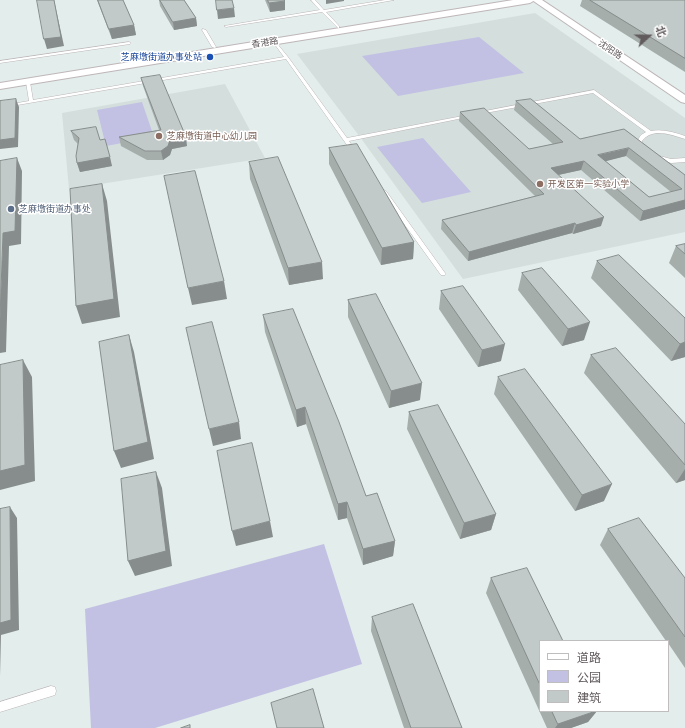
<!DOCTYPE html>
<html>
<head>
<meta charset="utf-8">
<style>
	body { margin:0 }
	#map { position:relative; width:685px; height:728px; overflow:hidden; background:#e3edeb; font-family:"Fira Sans","Noto Sans SC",sans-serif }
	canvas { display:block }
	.legend { position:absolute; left:539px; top:640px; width:130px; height:72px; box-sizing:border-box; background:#fff; border:1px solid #c0bdbf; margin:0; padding:5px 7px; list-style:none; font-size:12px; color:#625b5e }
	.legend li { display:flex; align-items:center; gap:8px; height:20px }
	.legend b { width:20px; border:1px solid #c0bdbf }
	.north { position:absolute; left:629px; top:16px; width:40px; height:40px; -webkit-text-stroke:3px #fff; paint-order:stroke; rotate:69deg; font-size:11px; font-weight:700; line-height:16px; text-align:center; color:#625b5e }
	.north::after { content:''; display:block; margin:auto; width:14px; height:18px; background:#625b5e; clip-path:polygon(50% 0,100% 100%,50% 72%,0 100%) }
</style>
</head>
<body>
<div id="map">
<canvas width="685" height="728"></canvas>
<ul class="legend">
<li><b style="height:5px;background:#fff"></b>道路</li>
<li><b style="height:11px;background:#c2c1e3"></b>公园</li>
<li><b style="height:11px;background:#c1cac8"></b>建筑</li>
</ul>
<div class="north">北</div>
</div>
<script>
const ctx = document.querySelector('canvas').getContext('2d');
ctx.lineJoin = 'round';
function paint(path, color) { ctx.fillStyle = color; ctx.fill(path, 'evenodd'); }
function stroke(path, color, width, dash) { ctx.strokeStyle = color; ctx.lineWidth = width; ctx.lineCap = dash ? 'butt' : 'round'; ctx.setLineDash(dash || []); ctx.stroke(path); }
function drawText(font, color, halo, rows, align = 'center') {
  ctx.font = font + ' "Fira Sans","Noto Sans SC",sans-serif'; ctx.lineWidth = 3; ctx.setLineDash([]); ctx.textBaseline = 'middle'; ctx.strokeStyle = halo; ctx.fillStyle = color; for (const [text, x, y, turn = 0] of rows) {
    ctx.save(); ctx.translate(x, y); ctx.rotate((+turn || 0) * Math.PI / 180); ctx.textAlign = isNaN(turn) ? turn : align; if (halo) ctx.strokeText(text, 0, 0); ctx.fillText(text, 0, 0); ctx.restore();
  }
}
paint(new Path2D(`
	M535,13L685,118V232L463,279L360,137L297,54Z
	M225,84L265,158L69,189L62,113Z`), '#d4dfdd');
paint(new Path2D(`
	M479,37L524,73L398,96L362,56Z
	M142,102L154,137L106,146L97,110Z
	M423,138L471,192L422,203L377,147Z
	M324,544L362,664L155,728H91L85,609Z`), '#c2c1e3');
const service = new Path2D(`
	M311,0H315L324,10L385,0H394L326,12L339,26V28H338L322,12L226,27L224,26L320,10Z
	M203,29L206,30L216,47L215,48L212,47L202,30Z
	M275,41L288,57L347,138L468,115L470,116L468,117L349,141L351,144L347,145L286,59L0,108V106L29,101L26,82L28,81L30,82L33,100L284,57L273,42Z
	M129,42L131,43L130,44L0,63V61Z
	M594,90L651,131C662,129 674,132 685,136V139C671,135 653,127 642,141L645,149L640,150L637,141L641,135L646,132L593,93L480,114L478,113L480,112Z
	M656,155L671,159L685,158V162L671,163L654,158L653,157Z
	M384,190L386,191L445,273L446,274L445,275H441L381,192Z
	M51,686L55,687L56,691L55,695L0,712V702Z`);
const tertiary = new Path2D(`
	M532,0H542L685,95V103L681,102Z`);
const secondary = new Path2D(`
	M513,0H535L530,3L0,89V83Z`);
stroke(service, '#bcb5b8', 1);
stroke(tertiary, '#bcb5b8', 2);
stroke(secondary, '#beb6b9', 2);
paint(service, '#fff');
paint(tertiary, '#fff');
paint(secondary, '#fff');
paint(new Path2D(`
	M97,0H123L134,25L136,35L112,39Z
	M159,0H184L196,18L197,26L174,30L160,6Z
	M265,0H284L285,10L270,12Z
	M582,0H685V72L580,6Z
	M141,78L187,146L172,149L170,155L163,160H147L121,146L119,137L159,130L143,86Z
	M516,101L580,139L624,129L685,175V209L640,221L581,170L558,175L601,226L573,234L572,233L468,261L441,229L442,220L535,196L459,121L460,112L529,149L553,144L514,110ZM626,156L671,192L649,197L605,161Z
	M71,131L100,140L112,166L80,172L77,163L78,144L74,140Z
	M329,148L414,242L413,259L381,265L329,164Z
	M249,162L323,279L289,285L250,179Z
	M685,244V278L669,263L676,246Z
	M597,261L685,318V357L671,361L591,278Z
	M522,273L584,340L562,346L518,290Z
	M441,291L501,361L478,367L439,309Z
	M348,300L420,400L389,408L348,317Z
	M263,315L366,496L395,541L393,556L363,565L347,518L338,520L306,424L297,427L265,332Z
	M591,355L685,424V480L676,483L584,373Z
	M498,377L604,501L575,511L494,394Z
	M409,412L496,514L491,530L460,539L407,429Z
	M608,529L685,578V668L668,643V641H666L600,545Z
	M491,578L540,641V711H597L588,722L571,728H547L486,593Z
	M372,617L462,728H404L371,631Z`), '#a6aeac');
paint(new Path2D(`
	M54,0L64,46L47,49L44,39Z
	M326,0H344V1L326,4Z
	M285,1V10L270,12L269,3Z
	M234,8L235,17L218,19L217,10Z
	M196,18L197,26L174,30L173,22Z
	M134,25L136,35L112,39L109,29Z
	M16,99L19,107L18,147L0,149V140Z
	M186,137L187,146L172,149L170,155L163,160L161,151L170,140Z
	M629,148L626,156L595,164L598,155Z
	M110,157L112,166L80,172L77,163Z
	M17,158L22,171L21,244L9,246L6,352L0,353V319L3,233Z
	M584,161L581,170L549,177L551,168Z
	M102,184L107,201L120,317L82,324L76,306Z
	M685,200V209L640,221L643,211Z
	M604,217L601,226L573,234L576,225Z
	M575,223L572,233L468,261L469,252Z
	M414,242L413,259L381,265L382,248Z
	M322,262L323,279L289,285L288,268Z
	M224,281L227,299L192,305L188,288Z
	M590,322L584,340L562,346L568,329Z
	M129,335L134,352L154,459L121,468L114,451Z
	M685,342V357L671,361L680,344Z
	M505,344L501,361L478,367L482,350Z
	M23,360L32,377L35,481L0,490V471Z
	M422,383L420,400L389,408L391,391Z
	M305,407L306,424L297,427L296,410Z
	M239,422L241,439L213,446L209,429Z
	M685,469V480L676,483Z
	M156,472L162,488L172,566L135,576L128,561Z
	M612,484L604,501L575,511L582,495Z
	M347,502V518L338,520V504Z
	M10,507L17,518L19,630L1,635L0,676V623Z
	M496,514L491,530L460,539L464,523Z
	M270,521L273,537L236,546L232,531Z
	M395,541L393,556L363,565V549Z
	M596,711H597L588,722L571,728H555L558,724Z`), '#878d8c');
const building = new Path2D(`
	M37,0H54L61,37L44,39Z
	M98,0H123L134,25L109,29Z
	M160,0H184L196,18L173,22Z
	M216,0H232L234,8L217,10Z
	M268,0H284L285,1L269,3Z
	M590,0H685V58Z
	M160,75L186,137L170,140L168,146L161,151H145L119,137L161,130L141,78Z
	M16,99L15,138L0,140V101Z
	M531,99L580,139L624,129L685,175V200L643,211L584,161L551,168L604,217L576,225L575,223L469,252L442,220L544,194L460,112L484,108L529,149L563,142L516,101ZM629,148L682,189L649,197L598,155Z
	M96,127L100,140L105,139L110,157L77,163L76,156L79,138L71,131Z
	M357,144L414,242L382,248L329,148Z
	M278,157L322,262L288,268L249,162Z
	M17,158L15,231L3,233L0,319V161Z
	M195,171L224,281L188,288L164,176Z
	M102,184L114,299L76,306L70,189Z
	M685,244V254L676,246Z
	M619,255L685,318V342L680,344L597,261Z
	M542,268L590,322L568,329L522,273Z
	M463,286L505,344L482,350L441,291Z
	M376,294L422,383L391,391L348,300Z
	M293,309L339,422L366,496L377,493L395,541L363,549L347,502L338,504L305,407L296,410L263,315Z
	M212,322L239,422L209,429L186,328Z
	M129,335L148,442L114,451L99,342Z
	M616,348L685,424V465L591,355Z
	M23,360L25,465L0,471V365Z
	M525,369L612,484L582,495L498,377Z
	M438,405L496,514L464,523L409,412Z
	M252,443L270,521L232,531L217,451Z
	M156,472L166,551L128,561L121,479Z
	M10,507L11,620L0,623V509Z
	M639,518L685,578V637L608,529Z
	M527,568L563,641H540V685L491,578Z
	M413,604L462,728H411L372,617Z
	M313,689L324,728H277L271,703Z
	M552,711H596L558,724Z
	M190,725V728H181Z`);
paint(building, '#c1cac8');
stroke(building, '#878d8c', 1);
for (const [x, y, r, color] of [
	[210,57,4,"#1a4fb4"],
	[159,136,4,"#8d6e63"],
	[540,184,4,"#8d6e63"],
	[11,209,4,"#5c6f8a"]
]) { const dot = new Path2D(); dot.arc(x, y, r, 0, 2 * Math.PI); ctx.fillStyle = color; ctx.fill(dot); stroke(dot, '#fff', 1.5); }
drawText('9px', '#625b5e', '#fff', [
	["香港路",265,43,-9],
	["沈阳路",610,50,34]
]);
drawText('9px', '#164399', '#fff', [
	["芝麻墩街道办事处站",202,57]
], 'right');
drawText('9px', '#785e54', '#fff', [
	["芝麻墩街道中心幼儿园",167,136],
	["开发区第一实验小学",548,184]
], 'left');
drawText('9px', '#4e5e75', '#fff', [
	["芝麻墩街道办事处",19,209]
], 'left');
</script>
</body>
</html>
